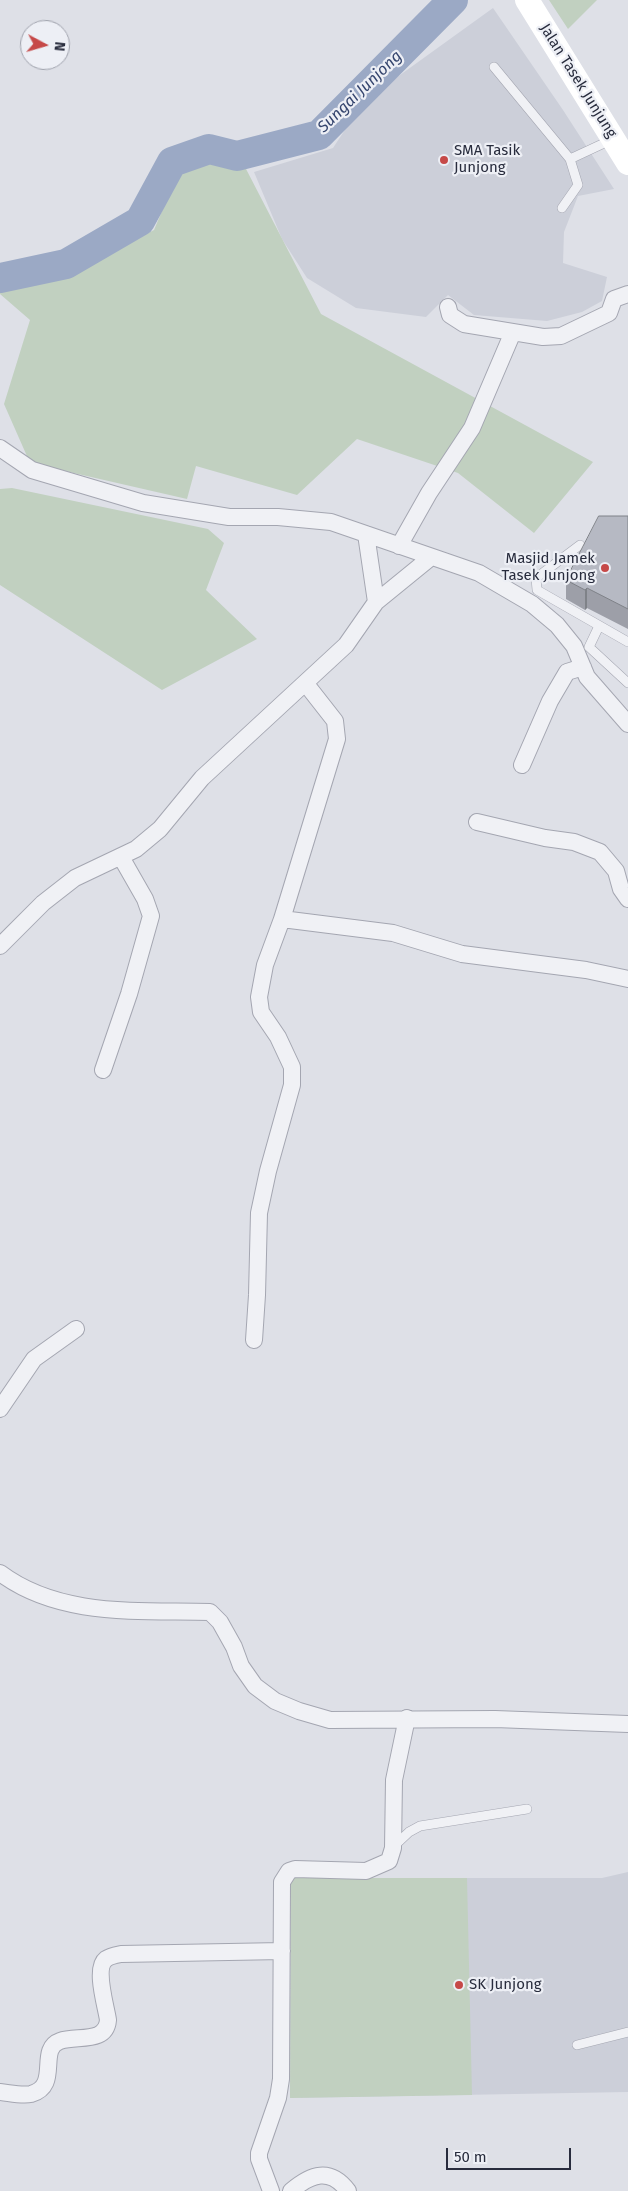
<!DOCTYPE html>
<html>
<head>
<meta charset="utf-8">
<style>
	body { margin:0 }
	#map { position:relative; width:628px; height:2191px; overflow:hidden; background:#dee0e7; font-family:"Fira Sans",sans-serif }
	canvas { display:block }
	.north { position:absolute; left:20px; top:20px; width:50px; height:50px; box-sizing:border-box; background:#edeff5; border:1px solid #9ea1ab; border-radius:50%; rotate:96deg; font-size:14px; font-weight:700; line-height:20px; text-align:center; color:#282c3d }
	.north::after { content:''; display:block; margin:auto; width:18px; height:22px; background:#c64948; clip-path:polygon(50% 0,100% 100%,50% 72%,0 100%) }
	.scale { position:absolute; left:446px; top:2148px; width:125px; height:22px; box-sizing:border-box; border:2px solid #282c3d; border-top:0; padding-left:6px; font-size:15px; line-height:18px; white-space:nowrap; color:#282c3d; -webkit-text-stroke:4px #edeff5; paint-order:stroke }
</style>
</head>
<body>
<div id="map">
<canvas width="628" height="2191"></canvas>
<div class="north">N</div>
<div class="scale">50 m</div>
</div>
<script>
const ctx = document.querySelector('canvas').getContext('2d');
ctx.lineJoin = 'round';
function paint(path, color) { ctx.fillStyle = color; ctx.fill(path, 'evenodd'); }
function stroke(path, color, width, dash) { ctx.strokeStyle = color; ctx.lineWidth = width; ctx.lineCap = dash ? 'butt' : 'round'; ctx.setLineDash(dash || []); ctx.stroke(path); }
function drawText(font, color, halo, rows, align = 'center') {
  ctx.font = font + ' "Fira Sans",sans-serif'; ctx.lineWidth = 4.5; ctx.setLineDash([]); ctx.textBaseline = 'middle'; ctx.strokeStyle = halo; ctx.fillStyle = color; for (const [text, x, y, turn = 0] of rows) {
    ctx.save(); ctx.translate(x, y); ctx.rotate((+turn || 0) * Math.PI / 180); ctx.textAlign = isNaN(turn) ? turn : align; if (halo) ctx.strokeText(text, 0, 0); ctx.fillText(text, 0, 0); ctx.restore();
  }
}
paint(new Path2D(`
	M493,8L563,110L614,189L578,196L564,232L563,263L607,277L602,301L582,312L547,321L474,315L448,295L426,317L356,308L307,278L282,239L254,172L333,148L364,101Z
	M628,1872V2092L290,2098L291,1878H602Z`), '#cccfd9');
paint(new Path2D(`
	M549,0H597L568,29Z
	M213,162L245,167L321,314L593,462L534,533L458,473L357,439L297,495L196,466L187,499L30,463L4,404L30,320L0,294V289L63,275L154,230L179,171Z
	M12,488L208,529L224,543L206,590L257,639L162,690L0,585V489Z
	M291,1878H467L472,2095L290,2098Z`), '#c1d0c0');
stroke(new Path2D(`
	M0,278L66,264L140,221L172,162L209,149L237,156L319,135L453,0`), '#9ba9c5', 30);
const service = new Path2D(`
	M494,67L570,159L578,185L562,208
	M570,159L613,139
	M580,545L536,578L537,590L628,642
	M599,626L589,647L628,683
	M393,1847L409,1832L420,1826L527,1809
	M577,2045L628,2032`);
const minor = new Path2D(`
	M448,307L450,315L464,324L543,337L561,336L609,313L614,299L628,294
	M0,448L32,470L143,503L229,517H278L331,522L479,573L532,604L557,625L574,646L587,677L628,724
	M399,546L429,493L472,428L513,332
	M376,602L430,558
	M306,684L335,721L337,739L282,919L393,933L462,954L586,970L628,979
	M522,765L550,701L567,672L583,667
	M477,822L545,838L574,842L600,852L616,871L621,889L628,899
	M0,946L43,903L75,878L136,849L160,829L202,778L346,645L376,602L366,534
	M103,1070L129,994L151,916L145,899L121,857
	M254,1340L257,1295L259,1213L268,1171L292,1085V1067L278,1037L261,1012L259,997L265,965L282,919
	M0,1409L34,1359L76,1329
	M0,1573C60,1618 139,1610 210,1612L220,1622L234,1647L241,1666L255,1686L275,1701L299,1711L330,1720L495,1719L628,1724
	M0,2092C10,2093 22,2096 31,2094C61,2086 37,2049 60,2041C77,2035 106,2044 108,2020C106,2006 94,1968 106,1959C110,1956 116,1955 121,1954L282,1951
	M271,2191L259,2159V2153L278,2098L281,2079L282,1882L289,1871L295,1869L366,1871L389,1861L393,1848L394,1780L407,1718
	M291,2191C311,2174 330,2167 348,2191`);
stroke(service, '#a4a6b1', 10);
stroke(minor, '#a4a6b1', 18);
stroke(service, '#f0f1f5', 9);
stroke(minor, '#f0f1f5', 16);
stroke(new Path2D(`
	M527,0L628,163`), '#fff', 24);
paint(new Path2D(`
	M628,516V629L587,608L585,610L566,599V580Z`), '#9d9fa8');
paint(new Path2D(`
	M587,588V608L585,610V590Z`), '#7f8288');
const building = new Path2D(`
	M599,516H628V609L587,588L585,590L566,580Z`);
paint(building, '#b6b9c3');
stroke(building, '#7f8288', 1);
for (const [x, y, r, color] of [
	[444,160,5,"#c64948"],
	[605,568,5,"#c64948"],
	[459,1985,5,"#c64948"]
]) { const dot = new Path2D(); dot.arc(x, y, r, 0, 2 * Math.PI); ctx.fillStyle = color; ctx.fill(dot); stroke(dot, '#edeff5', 2); }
drawText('15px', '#282c3d', '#edeff5', [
	["Jalan Tasek Junjung",578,81,58]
]);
drawText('15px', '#282c3d', '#edeff5', [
	["SMA Tasik",454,151],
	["Junjong",454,168],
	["Masjid Jamek",595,559,"right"],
	["Tasek Junjong",595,576,"right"],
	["SK Junjong",469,1985]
], 'left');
drawText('italic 16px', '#35456e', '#edeff5', [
	["Sungai Junjong",360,92,-44]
]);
</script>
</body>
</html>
